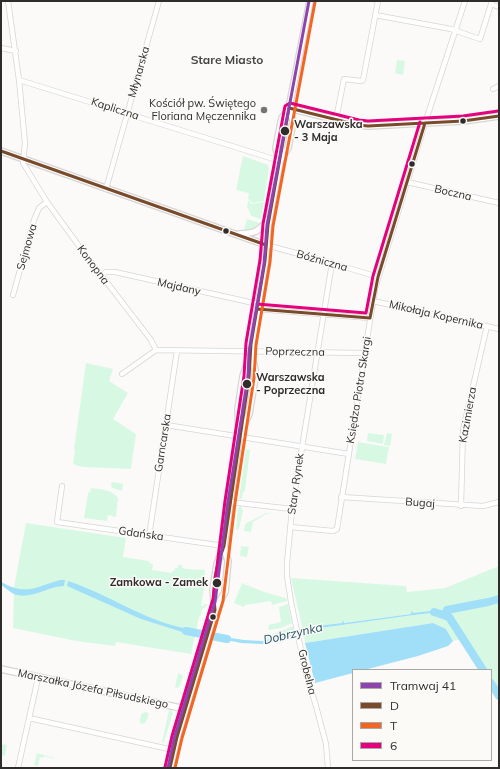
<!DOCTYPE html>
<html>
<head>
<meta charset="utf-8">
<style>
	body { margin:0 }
	#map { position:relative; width:500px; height:769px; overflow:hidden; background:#fbfaf8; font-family:Mulish,sans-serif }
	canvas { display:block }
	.frame { position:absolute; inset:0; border:2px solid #2e2d2c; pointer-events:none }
	.legend { position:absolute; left:352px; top:669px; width:140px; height:92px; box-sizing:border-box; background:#fcfaf7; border:1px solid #aaa8a6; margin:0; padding:5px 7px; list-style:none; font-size:12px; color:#2e2d2c }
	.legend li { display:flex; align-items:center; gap:8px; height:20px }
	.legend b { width:20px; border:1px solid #aaa8a6 }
</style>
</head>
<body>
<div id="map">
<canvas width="500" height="769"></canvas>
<div class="frame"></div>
<ul class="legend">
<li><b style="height:5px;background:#8e44ad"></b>Tramwaj 41</li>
<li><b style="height:5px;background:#7a4b2a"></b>D</li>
<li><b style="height:5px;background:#f26522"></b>T</li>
<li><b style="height:5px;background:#e5007d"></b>6</li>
</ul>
</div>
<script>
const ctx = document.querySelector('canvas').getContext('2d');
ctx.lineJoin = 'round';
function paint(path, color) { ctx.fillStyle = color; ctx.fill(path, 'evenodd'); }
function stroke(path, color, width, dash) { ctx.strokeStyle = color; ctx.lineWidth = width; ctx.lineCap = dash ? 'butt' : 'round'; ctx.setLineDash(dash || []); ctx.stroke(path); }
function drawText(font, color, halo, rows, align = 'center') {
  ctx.font = font + ' Mulish,sans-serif'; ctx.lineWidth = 3; ctx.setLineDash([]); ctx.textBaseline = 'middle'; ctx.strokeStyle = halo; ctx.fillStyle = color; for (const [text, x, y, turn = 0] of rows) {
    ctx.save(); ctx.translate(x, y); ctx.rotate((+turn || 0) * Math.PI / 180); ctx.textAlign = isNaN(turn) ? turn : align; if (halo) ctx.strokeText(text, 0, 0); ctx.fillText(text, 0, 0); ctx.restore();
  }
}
paint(new Path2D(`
	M397,60L405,61L403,75L395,73Z
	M243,156L268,165L269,169L264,201L252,203L248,199L249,193L236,190Z
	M248,200L251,204L264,202L261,219L251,216L248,208H247Z
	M247,219L260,223C255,228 251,230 244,230Z
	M86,363L113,369L109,381L128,393L113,419L136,434L131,469L82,467L73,464L75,450L74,449Z
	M368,433L384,435L383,444L367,441Z
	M387,433L392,434L390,446L384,445Z
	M358,442L389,447L386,464L355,459Z
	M242,449H244L237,499L236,497Z
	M246,449L250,450L245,491L243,492L242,499H239Z
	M112,482L123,484L122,491L112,488L111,485Z
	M91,488C100,489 113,490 118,498L116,517L108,515L107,521L84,518L88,493L90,492Z
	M241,505V507L243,510L239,529L236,530L238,508Z
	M266,513H273L266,514L253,522L251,532L244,531L245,524Z
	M26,523L126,538L123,557L149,561V563L153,564L152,570L172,573V571H174L175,568H178V565H182V568C190,570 197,569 205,570L204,589L201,606H204V604H208L202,610L201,615L199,617L191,654L116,642L115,646L76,641L13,628L14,587Z
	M241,546L249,547L247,557L240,556Z
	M499,566V697L491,684V670H483L463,639L453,641L446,629L433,623L305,643L304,636L313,629L414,615L432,613L439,615L437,612L456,609L476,604L413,614L411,612V614L343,623V620L342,623L305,628L303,631L291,578L406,586L407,592L445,588Z
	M242,583L264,592L286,598L287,601L272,605L271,601L245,605L244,607L234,603Z
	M288,604L292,623L281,628L269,630L268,625L281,622L279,607Z
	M291,627H293L294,633L266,640L265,637Z
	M178,673L183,676L180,686L178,688L175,687Z
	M169,710L172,711L173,713L164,742L162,743Z
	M145,712L148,713C149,717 146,723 143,724L140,723V720L141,714Z
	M1,744L7,745L5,756L1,755Z
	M37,753L54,758L52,759L51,758L44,756L43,758L40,757L38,766L34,765Z`), '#d7f9e4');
paint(new Path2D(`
	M60,580H65L64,586C49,586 32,599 17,595C12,594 6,588 1,585V582C27,596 35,587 60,580Z
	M68,581C111,595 150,625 196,630L195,636L141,619L67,586Z
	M457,608L456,609L439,612L440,613L439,615L432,613L414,615L313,629L304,636L303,631L305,628L309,627L342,623L343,620L344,623L411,614L412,610L413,613Z
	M433,623L446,629L453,641L448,646L418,656L364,670H353V673L315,683L305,643Z
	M295,633V636L266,644H261L241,643L217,638L218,636L244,640L262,641Z`), '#a1dff8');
stroke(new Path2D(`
	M447,610L488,602L499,599
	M434,612L449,617L483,670
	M186,631L227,639
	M491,683L499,696`), '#a1dff8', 8);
const minor = new Path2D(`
	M8,1L19,80L25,143L23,163L47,202L79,246L151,340L156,350L365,353
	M491,4L499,7
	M375,15L451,29L480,39L492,1
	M1,48L16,51
	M19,80L280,161
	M493,89L499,86
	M336,119L344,79L361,81L363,80L378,1
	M407,182L499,203
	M106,189L159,1
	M266,245L332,263L378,277
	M101,276L106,272H115L258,304
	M13,295L34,220L39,208L47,202
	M373,301L499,329
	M257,309L370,318
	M122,374L156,350
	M166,425L349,454
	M62,486L57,522L224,546
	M341,497L483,506L499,502
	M230,502L292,509
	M461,506L463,430L487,326
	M290,527L333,531L337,529L375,289L426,120L465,1
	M149,536L177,351
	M29,718L173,750
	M18,768L38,678
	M328,768L326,744L316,706L306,674L291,602L287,576V563L292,509L332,263`);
const tertiary = new Path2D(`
	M289,108L358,125L368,126L463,121L499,116
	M1,151L266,245
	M279,161L276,148L281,122L282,118L289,108L310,1
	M239,234C253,233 258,233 267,221
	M241,433L249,414L255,378V369L251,354
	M215,610L213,590L217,564L224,546L239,437L238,409L243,376L251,352L265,261L268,225L280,161L288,148L293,121L289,108
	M1,669L185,709
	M170,768L177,737L215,610L225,592L228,561L224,546`);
stroke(minor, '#d7d6d5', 6);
stroke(tertiary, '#d7d6d5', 8);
stroke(minor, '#fefefe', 4.5);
stroke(tertiary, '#fefefe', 5.5);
stroke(new Path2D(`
	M289,108L358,125L368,126L463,121L499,116
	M1,151L266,245
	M257,309L370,318
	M370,318L378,277L425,123
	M170,768L177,737L215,610C212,584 215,570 224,546L249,377L251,344L265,261L268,225L289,108`), '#7a4b2a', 3);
stroke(new Path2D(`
	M175,768L182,738L223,601L235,503L254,378L256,345L270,262L273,226L315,2`), '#f26522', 3);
stroke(new Path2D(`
	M257,304L366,313L373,276L420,122
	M165,767L172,736L213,599L225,501L244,376L246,343L260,260L263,224L285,106L290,103L359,120L368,121L463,116L498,111`), '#e5007d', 3);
stroke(new Path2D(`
	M168,768L174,739L215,602L228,502L248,377L249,352L264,264L267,225L309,1`), '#8e44ad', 3);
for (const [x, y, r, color] of [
	[264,110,4,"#767573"],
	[463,121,3.5,"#2e2d2c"],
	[285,131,5,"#2e2d2c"],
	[412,164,3.5,"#2e2d2c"],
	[226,231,3.5,"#2e2d2c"],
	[247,384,5,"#2e2d2c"],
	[217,583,5,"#2e2d2c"],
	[213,617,3.5,"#2e2d2c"]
]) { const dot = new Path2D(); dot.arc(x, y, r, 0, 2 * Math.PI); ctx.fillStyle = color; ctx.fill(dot); stroke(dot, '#fcfaf7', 1.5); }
drawText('11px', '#2e2d2c', '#fcfaf7', [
	["Młynarska",139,72,-74],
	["Kapliczna",115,109,18],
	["Boczna",453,193,13],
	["Sejmowa",27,247,-74],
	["Bóźniczna",322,261,16],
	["Konopna",93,265,53],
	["Majdany",179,287,13],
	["Mikołaja Kopernika",436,315,13],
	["Poprzeczna",295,352,1],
	["Księdza Piotra Skargi",359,390,-81],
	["Kazimierza",468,415,-80],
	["Garncarska",163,443,-81],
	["Stary Rynek",296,484,-82],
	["Bugaj",420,503,4],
	["Gdańska",141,534,8],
	["Grobelna",307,672,76],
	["Marszałka Józefa Piłsudskiego",93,689,12]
]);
drawText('11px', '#2e2d2c', '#fcfaf7', [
	["Kościół pw. Świętego",256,104],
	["Floriana Męczennika",256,117]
], 'right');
drawText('bold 11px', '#2e2d2c', '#fcfaf7', [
	["Warszawska",294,125],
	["- 3 Maja",294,138],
	["Warszawska",256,378],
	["- Poprzeczna",256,391],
	["Zamkowa - Zamek",208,583,"right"]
], 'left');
drawText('bold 12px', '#484644', '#fcfaf7', [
	["Stare Miasto",227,60]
]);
drawText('italic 12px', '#1c4e61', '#fcfaf7', [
	["Dobrzynka",293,634,-13]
]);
</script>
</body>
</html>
